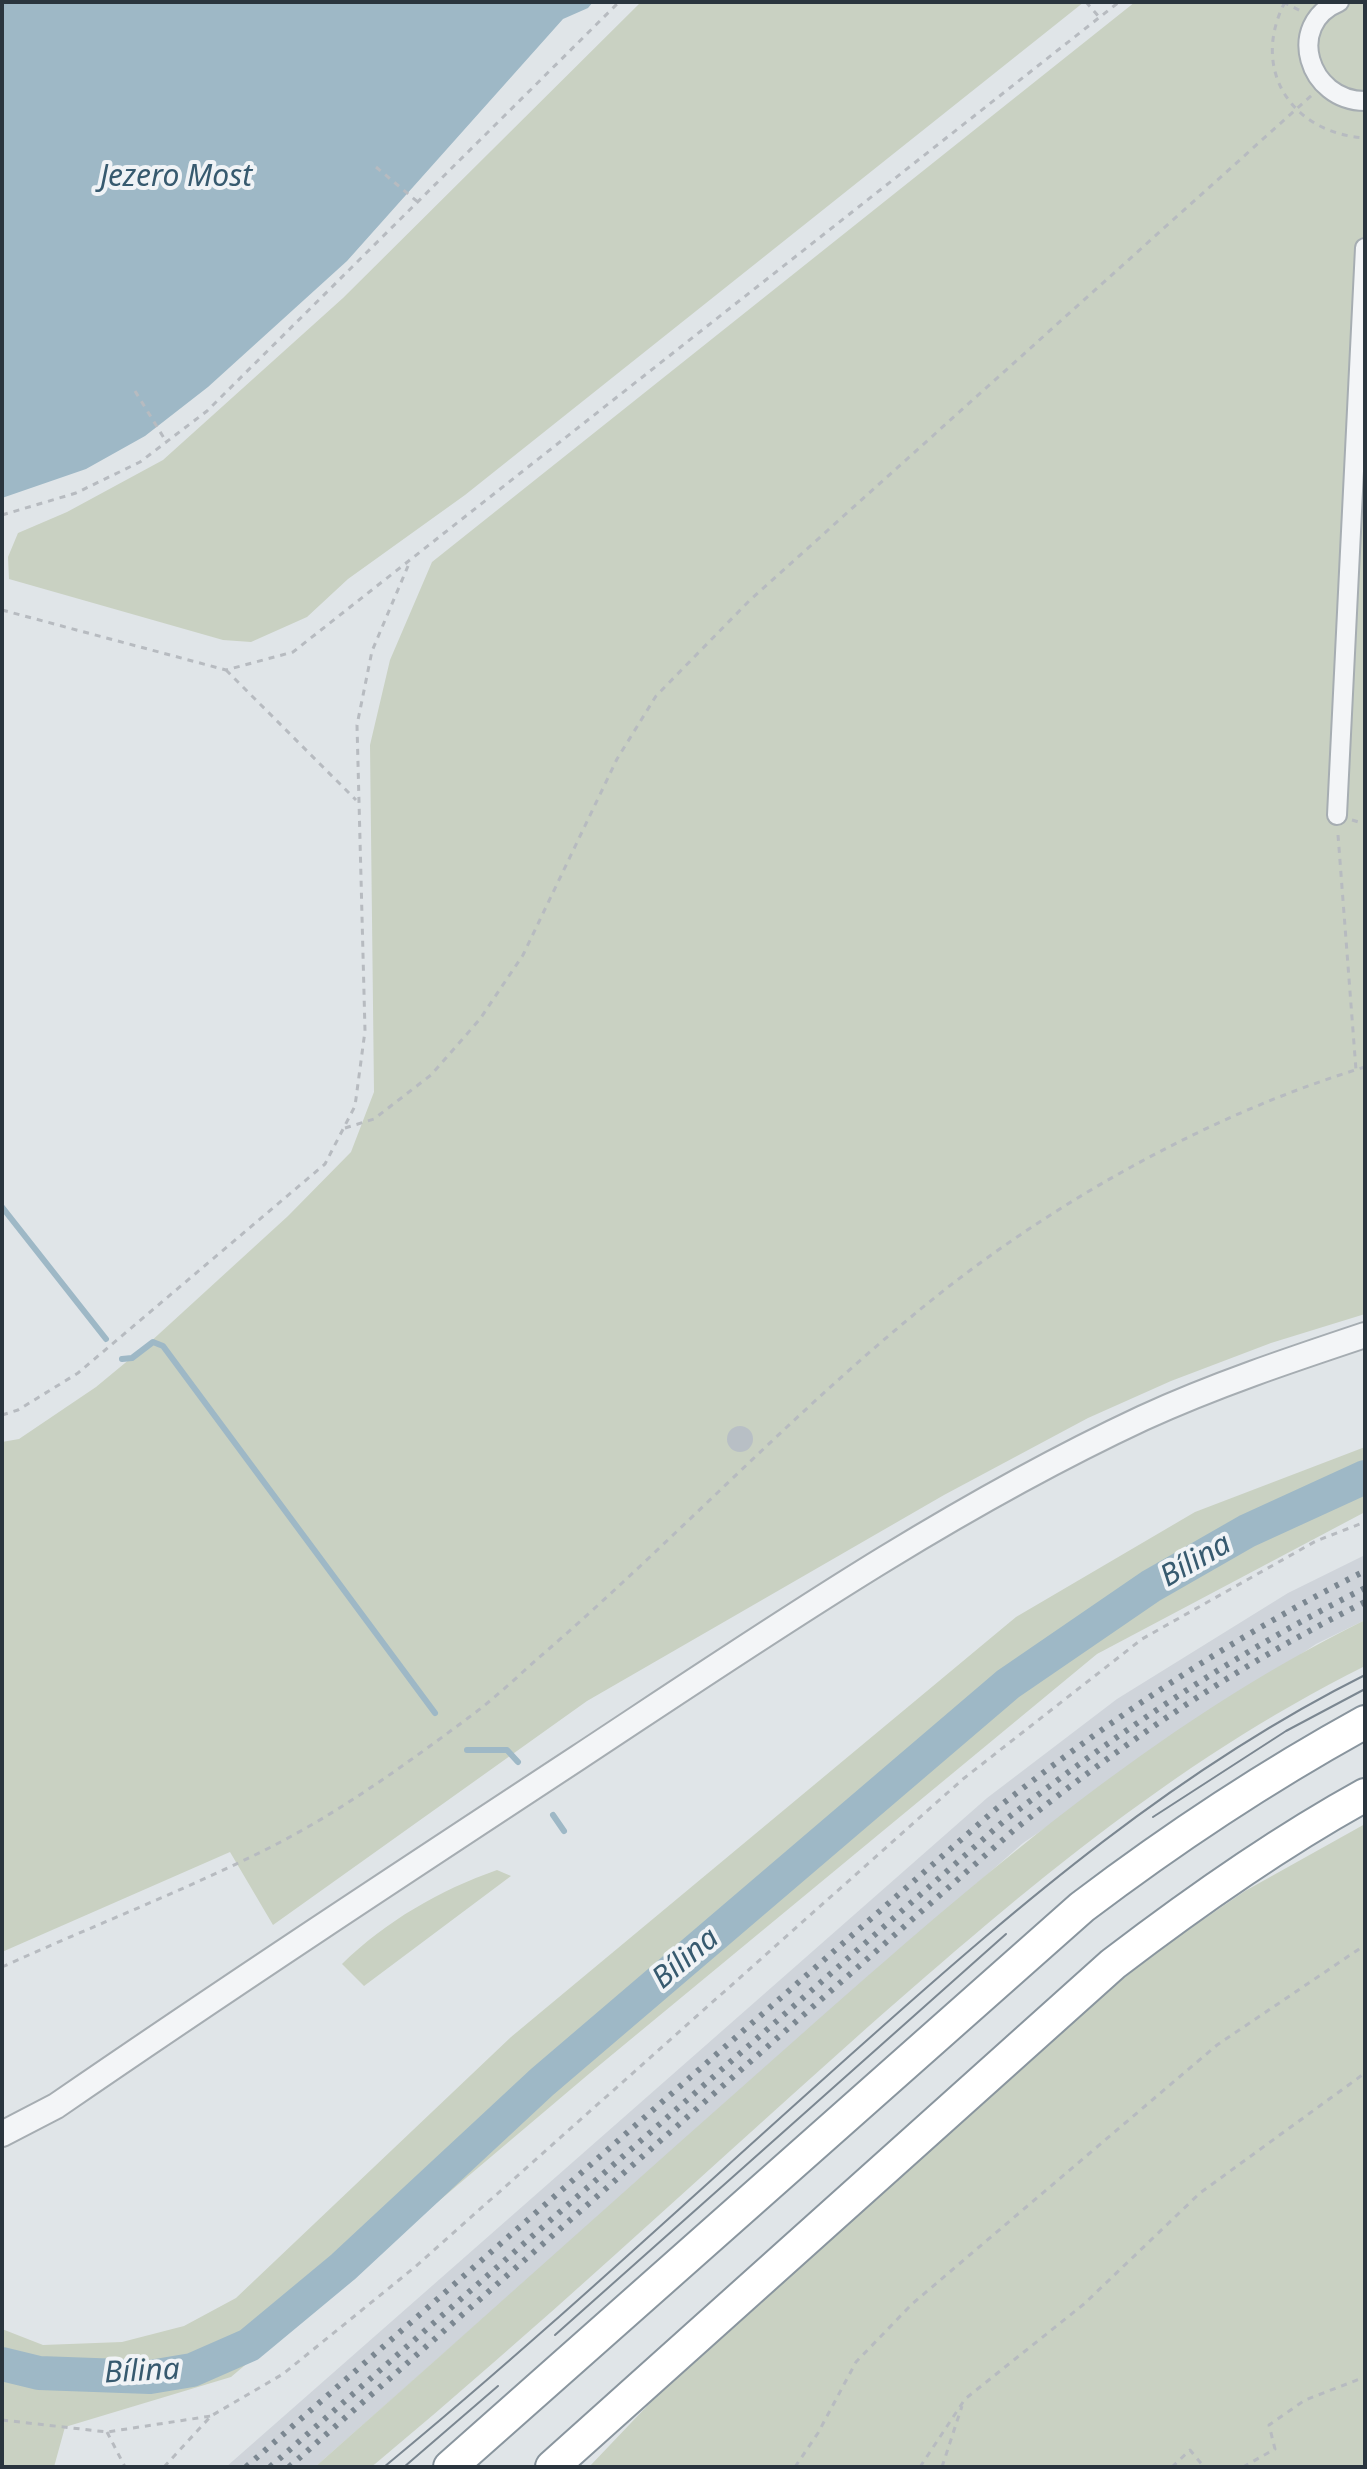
<!DOCTYPE html>
<html>
<head>
<meta charset="utf-8">
<style>
	body { margin:0 }
	#map { position:relative; width:1367px; height:2469px; overflow:hidden; background:#e0e5e8; font-family:"Noto Sans",sans-serif }
	canvas { display:block }
	.frame { position:absolute; inset:0; border:4px solid #2a353e; pointer-events:none }
</style>
</head>
<body>
<div id="map">
<canvas width="1367" height="2469"></canvas>
<div class="frame"></div>
</div>
<script>
const ctx = document.querySelector('canvas').getContext('2d');
ctx.lineJoin = 'round';
function paint(path, color) { ctx.fillStyle = color; ctx.fill(path, 'evenodd'); }
function stroke(path, color, width, dash) { ctx.strokeStyle = color; ctx.lineWidth = width; ctx.lineCap = dash ? 'butt' : 'round'; ctx.setLineDash(dash || []); ctx.stroke(path); }
function drawText(font, color, halo, rows, align = 'center') {
  ctx.font = font + ' "Noto Sans",sans-serif'; ctx.lineWidth = 8; ctx.setLineDash([]); ctx.textBaseline = 'middle'; ctx.strokeStyle = halo; ctx.fillStyle = color; for (const [text, x, y, turn = 0] of rows) {
    ctx.save(); ctx.translate(x, y); ctx.rotate((+turn || 0) * Math.PI / 180); ctx.textAlign = isNaN(turn) ? turn : align; if (halo) ctx.strokeText(text, 0, 0); ctx.fillText(text, 0, 0); ctx.restore();
  }
}
paint(new Path2D(`
	M1365,1555V1620L1316,1644L1023,1843L315,2467H226L987,1798L1117,1699L1288,1593Z`), '#cfd4da');
paint(new Path2D(`
	M641,2H1084L465,495L348,579L307,617L251,642L223,640L9,579L8,557L18,533L67,512L163,460L343,298Z
	M1135,2H1365V1314L1271,1343L1171,1381L1088,1418L944,1495L587,1701L273,1925L230,1852L2,1952V1442L19,1439L96,1387L148,1344L288,1216L351,1152L374,1092L370,745L390,660L432,562Z
	M1365,1447V1512L1097,1654L590,2073L231,2377L65,2427L54,2467H2V2329L43,2345L122,2342L184,2326L236,2298L511,2037L1016,1617L1195,1512Z
	M1365,1620V1666C1169,1764 1013,1899 850,2043C692,2184 537,2329 375,2464L370,2467H315C478,2323 640,2177 803,2033C979,1878 1153,1725 1365,1620Z
	M1365,1824V2467H589L669,2383L1049,2041L1151,1955L1245,1891Z
	M497,1870L511,1876L364,1986L342,1964C386,1921 440,1890 497,1870Z`), '#c9d1c2');
paint(new Path2D(`
	M2,2H593L588,8L563,19L347,261L208,387L145,436L86,469L2,498Z`), '#9eb8c6');
stroke(new Path2D(`
	M2,1207L106,1339
	M122,1359L132,1358L153,1342L163,1346L435,1713
	M467,1750H507L518,1762
	M553,1815L564,1831`), '#9eb8c6', 6);
stroke(new Path2D(`
	M2,2364L39,2373L150,2377L192,2370L249,2345L343,2267L542,2082L1008,1684L1151,1586L1247,1531L1365,1477`), '#9eb8c6', 34);
paint(new Path2D(`
	M727 1439a13 13 0 1 1 26 0a13 13 0 1 1-26 0Z`), '#b8bfc5');
const minor = new Path2D(`
	M1339,2C1285,24 1308,101 1365,101
	M1337,815L1365,248`);
const tertiary = new Path2D(`
	M2,2134L56,2106C229,1987 404,1872 579,1757C761,1637 944,1511 1143,1418C1215,1385 1290,1360 1365,1335`);
const trunk = new Path2D(`
	M450,2467L1082,1907C1173,1838 1265,1777 1365,1722
	M552,2467L1113,1964C1194,1902 1276,1844 1365,1795`);
stroke(minor, '#a6adb2', 22);
stroke(tertiary, '#a6adb2', 28);
stroke(trunk, '#89959e', 36);
stroke(new Path2D(`
	M1086,2L1099,17
	M1283,2L1301,11
	M1285,2C1250,69 1291,133 1365,138
	M376,167L419,203
	M135,391L167,443
	M2,515L76,493L140,462L207,411L619,2
	M2,610L226,670L293,652L1119,2
	M226,670L356,800
	M1352,820L1365,824
	M1338,835L1356,1070
	M345,1128L374,1119L431,1075L480,1019L523,955L617,759L656,696L749,601L1312,95
	M2,1415L18,1410L78,1373L325,1164L355,1106L365,1031L357,725L372,651L408,566
	M2,1967C90,1927 181,1892 267,1849C337,1814 405,1765 468,1718C497,1697 523,1671 550,1648C675,1539 789,1417 917,1312C1044,1207 1206,1115 1365,1067
	M2,2420L107,2432L211,2416
	M107,2432L125,2467
	M164,2467L211,2416L283,2374L415,2267L963,1779L1142,1639L1316,1541L1365,1522
	M795,2467L818,2433L856,2362L912,2304L1217,2045L1365,1945
	M920,2467L965,2399L1084,2304L1200,2193L1365,2073
	M942,2467L962,2406
	M1172,2467L1190,2450L1204,2467
	M1243,2467L1275,2449L1269,2425L1305,2400L1365,2377`), '#b7bbc0', 3, [6, 6]);
stroke(minor, '#f3f5f7', 18);
stroke(tertiary, '#f3f5f7', 24);
stroke(trunk, '#fff', 32);
stroke(new Path2D(`
	M1153,1817L1286,1731L1365,1689
	M555,2335L1006,1934
	M384,2467C549,2331 705,2184 865,2042C1021,1903 1177,1769 1365,1675
	M404,2467L498,2386`), '#7b8791', 2);
stroke(new Path2D(`
	M246,2467L996,1809C1112,1718 1232,1637 1365,1571
	M270,2467L1004,1821C1118,1732 1235,1653 1365,1588
	M289,2467L1014,1830C1124,1742 1238,1665 1365,1602`), '#7b8791', 6, [4, 8]);
drawText('italic 30px', '#375a6f', '#f0f3f6', [
	["Jezero Most",176,177],
	["Bílina",1196,1561,-30],
	["Bílina",686,1959,-40],
	["Bílina",142,2372,-3]
]);
</script>
</body>
</html>
